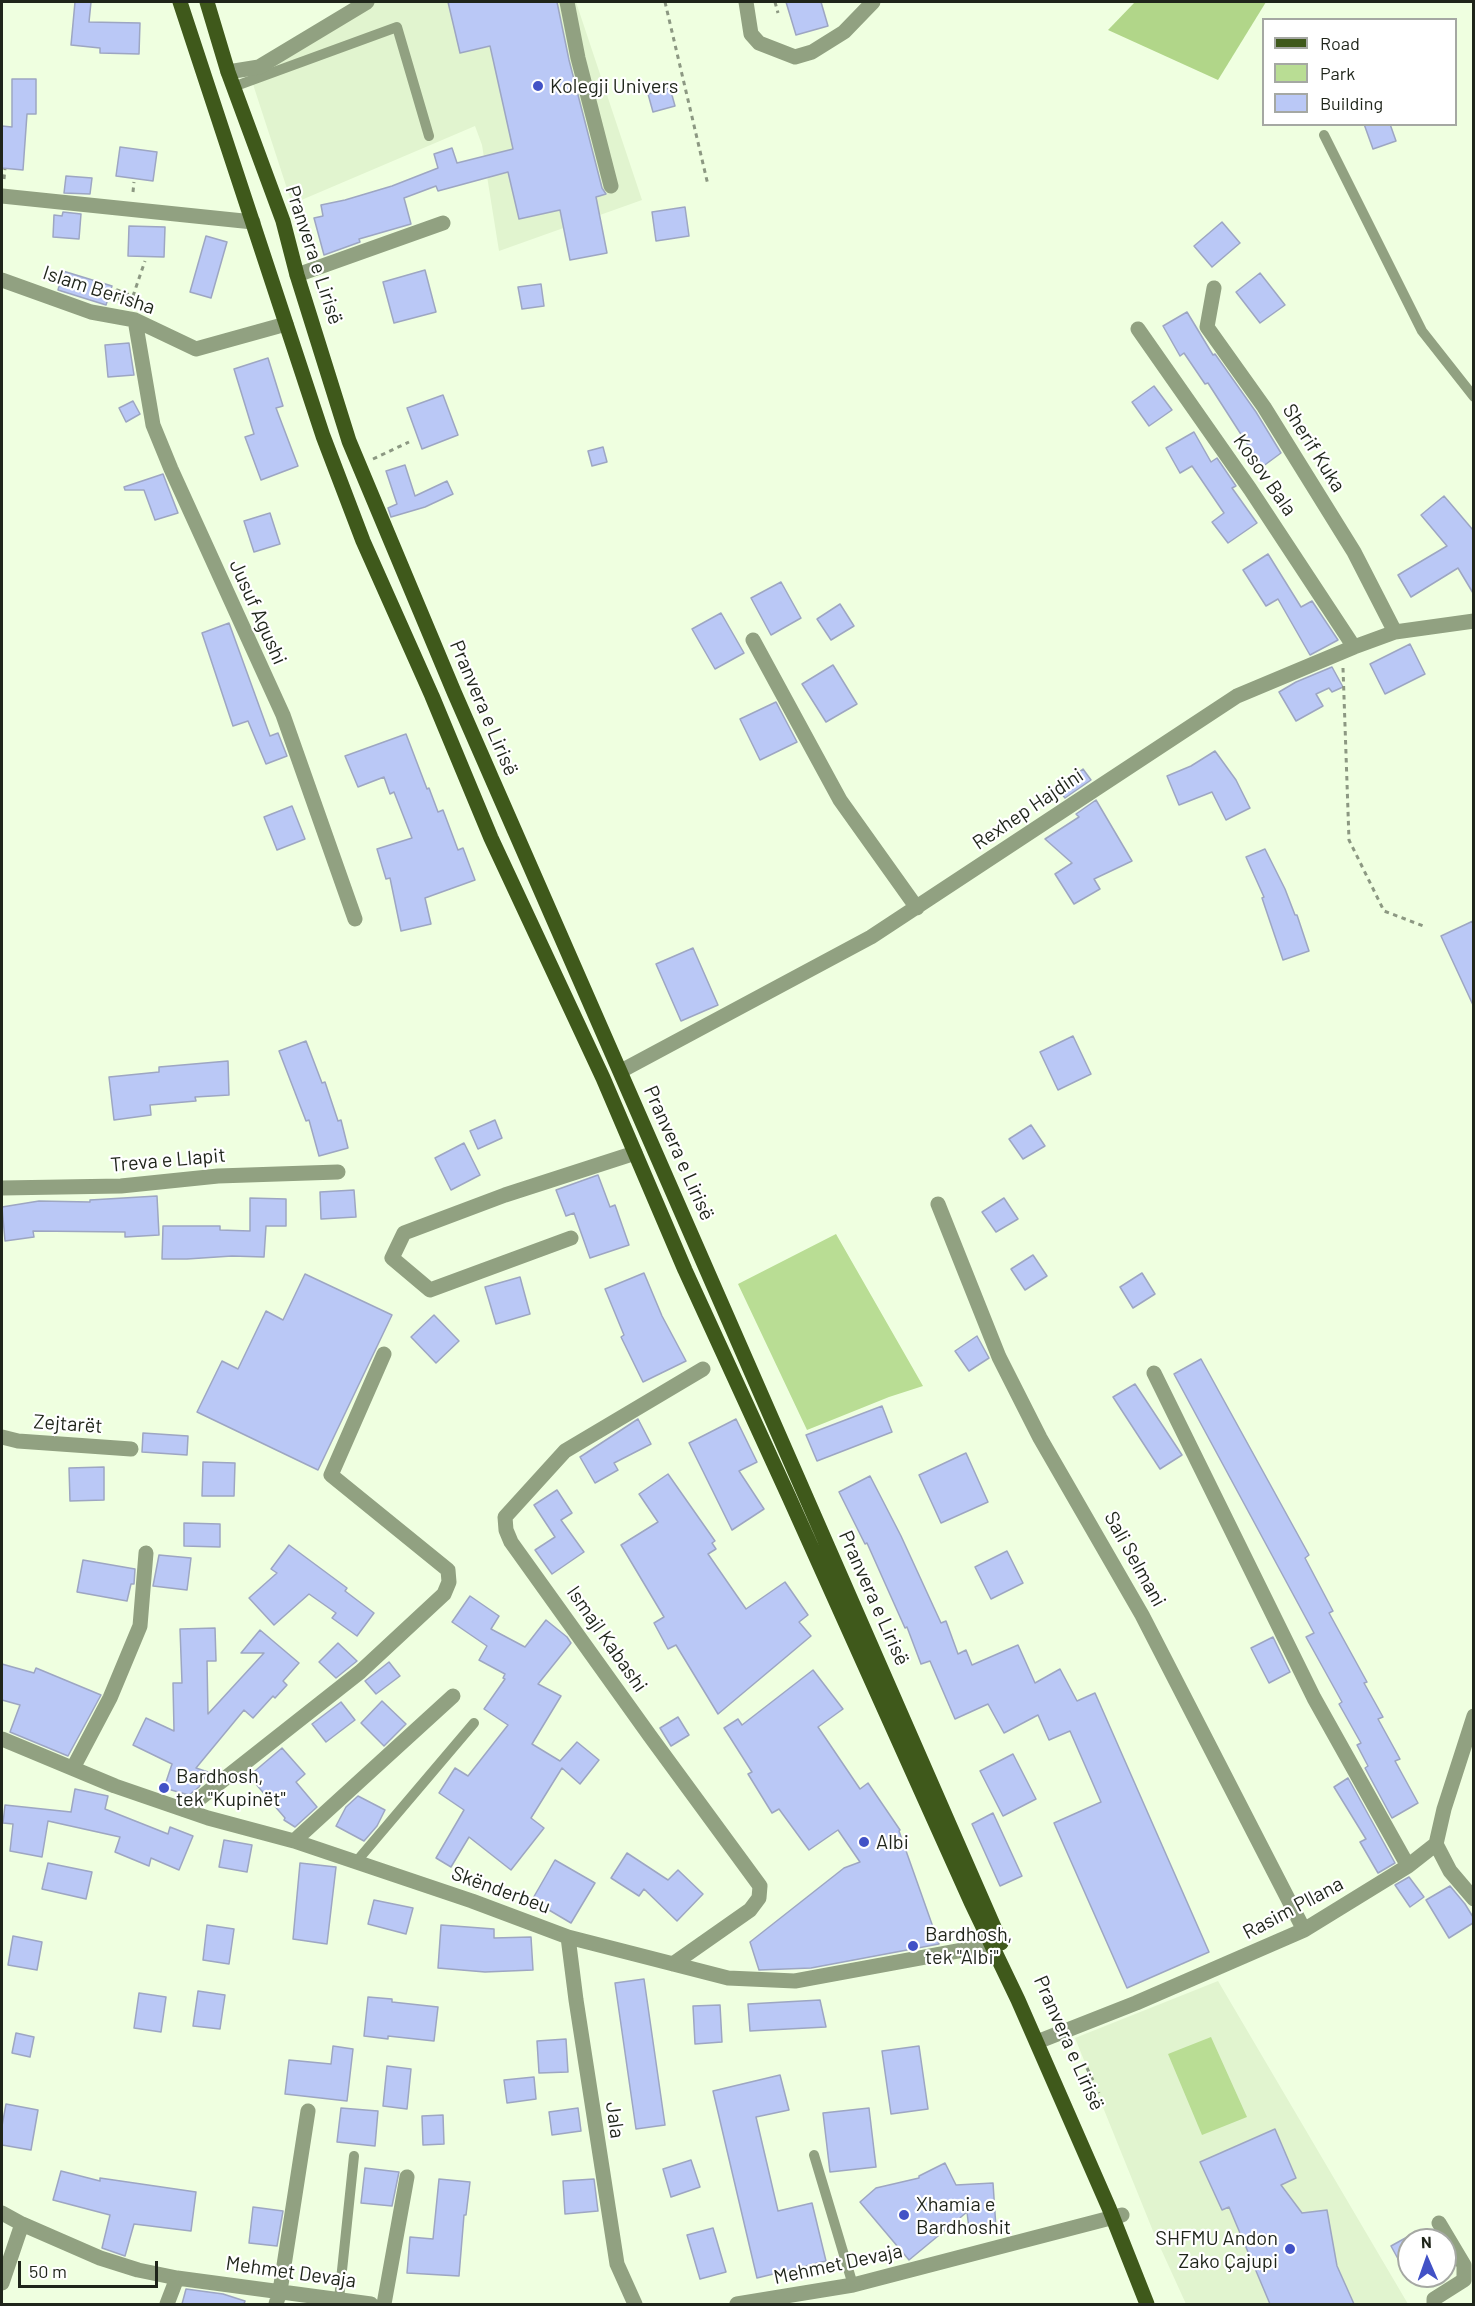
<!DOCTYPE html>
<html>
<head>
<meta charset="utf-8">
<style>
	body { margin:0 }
	#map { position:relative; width:1475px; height:2306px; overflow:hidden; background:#efffe0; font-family:Barlow,sans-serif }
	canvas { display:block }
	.frame { position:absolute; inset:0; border:3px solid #1f251a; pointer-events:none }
	.legend { position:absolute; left:1262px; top:18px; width:195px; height:108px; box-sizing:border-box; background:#fff; border:2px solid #a5a8a3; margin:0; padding:8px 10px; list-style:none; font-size:18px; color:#1f251a }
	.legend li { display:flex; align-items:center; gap:12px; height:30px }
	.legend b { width:30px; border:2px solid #a5a8a3 }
	.north { position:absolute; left:1397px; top:2228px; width:60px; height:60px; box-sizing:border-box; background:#fff; border:2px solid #a5a8a3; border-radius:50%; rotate:358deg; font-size:16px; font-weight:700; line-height:24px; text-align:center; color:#1f251a }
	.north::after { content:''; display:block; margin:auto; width:21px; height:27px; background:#4252c6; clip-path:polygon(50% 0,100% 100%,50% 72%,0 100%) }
	.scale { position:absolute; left:18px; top:2261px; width:140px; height:27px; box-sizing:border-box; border:3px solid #1f251a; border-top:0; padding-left:8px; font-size:18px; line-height:21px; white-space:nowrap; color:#1f251a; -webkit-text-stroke:4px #fff; paint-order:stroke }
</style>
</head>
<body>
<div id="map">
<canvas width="1475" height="2306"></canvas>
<div class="frame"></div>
<ul class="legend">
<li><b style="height:8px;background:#3f591b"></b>Road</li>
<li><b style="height:16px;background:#b9dd94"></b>Park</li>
<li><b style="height:16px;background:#bac8f6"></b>Building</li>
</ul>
<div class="north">N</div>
<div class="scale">50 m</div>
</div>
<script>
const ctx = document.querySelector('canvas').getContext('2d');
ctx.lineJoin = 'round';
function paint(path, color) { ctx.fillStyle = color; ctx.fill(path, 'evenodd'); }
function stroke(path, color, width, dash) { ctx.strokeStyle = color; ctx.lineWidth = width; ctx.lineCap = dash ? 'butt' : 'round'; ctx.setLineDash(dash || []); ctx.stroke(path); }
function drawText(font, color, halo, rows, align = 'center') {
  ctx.font = font + ' Barlow,sans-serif'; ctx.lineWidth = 4.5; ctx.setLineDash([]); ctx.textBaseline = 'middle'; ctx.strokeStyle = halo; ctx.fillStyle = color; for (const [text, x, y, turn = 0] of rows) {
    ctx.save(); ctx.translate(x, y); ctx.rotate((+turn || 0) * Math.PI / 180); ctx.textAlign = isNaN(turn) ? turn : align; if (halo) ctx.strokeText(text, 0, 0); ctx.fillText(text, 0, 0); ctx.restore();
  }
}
paint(new Path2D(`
	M376,2H576L642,200L499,251L482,145L475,126L292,204L249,72L299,49Z
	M1218,1981L1408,2304H1186L1155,2236L1075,2038Z`), '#e1f4cf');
paint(new Path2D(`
	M836,1234L923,1386L889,1397L807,1430L738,1284Z
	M1211,2037L1247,2117L1202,2135L1168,2054Z`), '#b9dd94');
paint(new Path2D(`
	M1135,2H1266L1218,80L1108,30Z`), '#b1d689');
const building = new Path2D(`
	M75,2H91L89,22L140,23L139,54L100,53V48L71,45Z
	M448,2H557L569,60L602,188L606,194L596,197L607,253L570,260L560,210L519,219L508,172L438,191L436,186L404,198L411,224L359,239L360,242L324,255L314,218L323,216L321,205L345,200L392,186L438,168L434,154L452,148L457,163L513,149L490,46L460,53Z
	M786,2H821L828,26L796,35Z
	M12,79H36V114H27L23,170L2,168V126L12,127Z
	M670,88L675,106L653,112L648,94Z
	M1364,124H1390L1396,141L1373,149Z
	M120,147L157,152L153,181L116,176Z
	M66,176L92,178L90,194L64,193Z
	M685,207L689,236L656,241L652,212Z
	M63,212L81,214L79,239L53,237L54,215L62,216Z
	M1222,222L1240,243L1212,267L1194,246Z
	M129,226L165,227L164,257L128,256Z
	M206,236L227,242L211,298L190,292Z
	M425,270L436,312L394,323L383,282Z
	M63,271L112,286L106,305L58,290Z
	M1260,273L1285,305L1260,323L1236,292Z
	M541,284L544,306L522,309L518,287Z
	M1187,312L1213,355L1215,354L1256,412L1281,453L1262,467L1208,383L1205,384L1184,353L1180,356L1163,326Z
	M129,343L134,375L108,377L105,345Z
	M268,358L283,406L276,408L298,466L261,480L245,437L254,434L234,369Z
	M1154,386L1172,410L1149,426L1132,402Z
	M443,395L458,435L422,449L407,408Z
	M133,401L140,414L126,422L119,408Z
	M1194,432L1211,462L1217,458L1236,486L1232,488L1257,523L1228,543L1212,522L1224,513L1192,466L1180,473L1166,448Z
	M603,447L607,462L592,466L588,451Z
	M405,465L415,496L447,481L453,494L425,507L391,517L388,508L397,504L386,471Z
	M163,474L178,513L155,520L144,490H125L124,487Z
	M1444,496L1473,530V593L1458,568L1411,597L1398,575L1447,546L1421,515Z
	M270,513L280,544L254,552L244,521Z
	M1268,554L1301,607L1312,601L1338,640L1310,655L1278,599L1266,606L1243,570Z
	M781,582L801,618L771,635L751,598Z
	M840,604L854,626L831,640L817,619Z
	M721,613L744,653L715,669L692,629Z
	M229,623L270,736L278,733L287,756L266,764L248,721L233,726L202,633Z
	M1410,644L1425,674L1385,694L1370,664Z
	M833,665L857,704L826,722L802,684Z
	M1332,667L1343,687L1332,692L1329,688L1316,694L1323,706L1296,721L1279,692L1296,682Z
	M776,702L797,742L760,760L740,719Z
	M406,734L427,789L429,788L438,812L443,810L458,850L463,848L475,880L425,898L431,924L401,931L390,878L386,879L377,849L412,838L394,792L390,794L384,777L358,787L345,756Z
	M1215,751L1236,780L1250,808L1226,820L1212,792L1179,805L1167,776L1191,766Z
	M1083,769L1091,780L1065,798L1057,788Z
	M1096,800L1132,861L1094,879L1100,889L1074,904L1055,874L1072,863L1045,839L1079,817L1076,814Z
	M292,806L305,839L277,850L264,817Z
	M1265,849L1285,889L1295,915H1297L1309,951L1283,960L1262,898L1264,897L1246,857Z
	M1473,921V1005L1441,936Z
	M693,948L718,1005L681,1021L656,964Z
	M1073,1036L1091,1074L1058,1090L1040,1052Z
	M306,1041L322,1083L325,1082L338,1121L341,1120L348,1148L319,1156L309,1120L306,1121L279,1051Z
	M228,1061L229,1095L195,1097L196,1101L150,1105L151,1115L114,1120L109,1077L159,1072V1067Z
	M495,1120L502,1138L478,1149L470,1131Z
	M1031,1125L1045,1146L1023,1159L1009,1139Z
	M464,1143L480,1175L451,1190L435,1158Z
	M598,1175L610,1207L615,1205L629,1245L590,1258L574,1213L566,1216L556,1190Z
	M354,1190L356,1217L321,1219L320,1192Z
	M157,1196L159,1235L125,1237V1232L33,1231L34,1237L5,1241L2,1207L39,1201L90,1202V1200Z
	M250,1198L286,1199V1226H266L264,1257L232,1256L187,1259H162L163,1226H220V1230L250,1231Z
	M1004,1198L1018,1219L996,1232L982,1212Z
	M1033,1255L1047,1276L1025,1290L1011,1269Z
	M644,1273L662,1316L686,1361L643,1382L621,1337L624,1335L605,1289Z
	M1142,1273L1155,1294L1133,1308L1120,1287Z
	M305,1274L392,1315L318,1470L197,1412L222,1361L238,1369L266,1311L283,1320Z
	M520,1277L530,1314L496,1324L485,1287Z
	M434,1315L459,1341L436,1363L411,1337Z
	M977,1336L989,1358L969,1371L955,1351Z
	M1201,1359L1309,1555L1305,1558L1333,1611L1329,1613L1367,1682L1364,1683L1383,1717L1378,1719L1400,1759L1395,1761L1418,1803L1392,1818L1365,1768L1368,1766L1357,1745L1361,1743L1339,1704L1342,1702L1306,1637L1314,1633L1174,1374Z
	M1135,1384L1182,1455L1160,1469L1113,1397Z
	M882,1406L892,1432L817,1461L806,1435Z
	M638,1419L651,1444L614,1463L618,1470L595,1483L580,1457Z
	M736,1419L757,1462L739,1471L764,1509L732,1530L689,1443Z
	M143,1433L188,1436L187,1455L142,1452Z
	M966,1453L988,1502L941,1523L919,1475Z
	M203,1462L235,1463L234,1496H202Z
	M104,1467V1500L70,1501L69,1468Z
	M668,1474L715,1541L712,1543L716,1549L708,1554L746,1609L785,1582L808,1615L799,1622L811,1636L718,1714L676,1645L668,1649L654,1623L664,1617L621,1545L658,1522L639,1494Z
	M870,1476L901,1536L941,1623L946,1621L958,1654L966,1650L972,1665L1018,1645L1035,1683L1060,1669L1077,1701L1095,1693L1209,1952L1127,1988L1054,1823L1101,1802L1070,1731L1049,1740L1038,1715L1004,1733L988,1704L955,1719L930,1661L921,1664L907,1627L905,1628L867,1543L865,1544L839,1492Z
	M557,1490L572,1513L561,1520L584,1552L552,1574L535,1550L555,1537L534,1505Z
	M184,1523L220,1524V1547L184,1546Z
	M289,1545L347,1588L345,1591L374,1613L357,1636L332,1618L336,1613L309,1594L274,1625L249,1598L277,1573L271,1569Z
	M1007,1551L1023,1583L991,1599L975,1567Z
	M159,1555L191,1558L187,1590L153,1586Z
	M83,1560L135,1569L134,1584H131L127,1601L77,1592Z
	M470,1596L499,1616L491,1629L525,1647L546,1620L567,1637L571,1643L538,1684L561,1696L532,1744L560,1761L577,1742L599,1760L580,1784L562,1768L531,1818L544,1828L511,1870L469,1837L451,1867L436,1858L464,1810L439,1793L455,1768L468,1776L508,1725L484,1709L505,1679L503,1678L505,1674L479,1660L487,1646L452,1622Z
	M215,1628L216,1661H207L208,1714L264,1653H241L260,1630L299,1663L283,1681L287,1685L275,1698L273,1696L253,1718L244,1710L196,1768L208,1772L199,1787L189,1795L164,1788L172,1764L133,1745L146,1718L174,1731L173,1683H182L180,1629Z
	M1273,1637L1290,1672L1269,1683L1251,1648Z
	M338,1643L357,1661L336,1678L319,1662Z
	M389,1662L400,1676L376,1694L365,1681Z
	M2,1664L34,1673L36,1668L101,1695L68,1756L10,1732L20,1705L2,1700Z
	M813,1670L843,1709L818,1727L860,1789L868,1783L900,1830L899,1831L939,1944L811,1968L759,1970L750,1942L844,1868L860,1862L838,1830L809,1850L779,1809L772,1813L748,1774L752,1772L724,1728L738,1719L742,1725Z
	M382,1701L406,1724L384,1746L361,1723Z
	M341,1702L355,1720L326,1742L312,1724Z
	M678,1717L689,1735L671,1746L660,1728Z
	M282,1748L305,1774L296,1782L317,1807L295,1827L284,1820L285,1818L249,1776Z
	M1013,1754L1036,1799L1003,1816L980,1771Z
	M1348,1778L1395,1863L1378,1873L1360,1842L1366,1839L1334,1787Z
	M75,1789L108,1796L105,1809L168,1834L170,1827L193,1836L179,1870L151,1858L149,1866L115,1852L120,1837L48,1821L42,1857L10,1851L13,1824L3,1823L5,1805L71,1812Z
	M358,1796L385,1810L377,1826L364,1841L336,1826L346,1807Z
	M993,1813L1022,1876L1000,1886L972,1824Z
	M224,1840L252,1845L247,1872L219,1867Z
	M627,1853L668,1880L678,1870L703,1894L677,1921L644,1889L639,1896L611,1878Z
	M555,1860L595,1883L571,1923L532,1900Z
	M48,1863L92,1872L86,1899L42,1889Z
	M300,1863L336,1867L327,1944L293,1939Z
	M1409,1877L1424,1897L1410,1907L1395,1885Z
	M1450,1886L1465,1904L1473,1917V1923L1449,1938L1426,1900Z
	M374,1900L413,1908L406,1934L368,1924Z
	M207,1925L234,1929L229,1964L203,1960Z
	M441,1925L494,1929V1938L531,1937L533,1970L485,1972L438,1968Z
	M13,1936L42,1942L37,1970L8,1965Z
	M644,1979L665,2125L636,2129L615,1983Z
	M198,1991L225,1995L220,2029L193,2026Z
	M139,1993L166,1997L161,2032L134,2028Z
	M368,1997L392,1999V2002L438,2007L434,2041L388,2036V2039L364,2036Z
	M820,2000L826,2027L750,2031L748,2004Z
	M720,2005L722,2042L695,2044L693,2006Z
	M16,2033L34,2037L30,2057L12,2053Z
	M566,2039L568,2072L539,2073L537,2041Z
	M333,2046L353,2049L347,2101L285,2094L289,2060L331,2064Z
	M919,2046L928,2109L891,2114L882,2051Z
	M387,2066L411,2069L407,2109L383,2106Z
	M780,2075L789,2110L756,2117L778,2211L812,2203L826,2261L757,2278L713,2091Z
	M534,2077L536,2099L507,2103L504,2080Z
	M6,2104L38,2110L31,2150L2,2145V2126Z
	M341,2108L378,2111L375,2146L337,2142Z
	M578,2108L581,2131L552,2135L549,2112Z
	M869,2108L876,2167L830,2172L823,2113Z
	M443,2115L444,2144L423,2145L422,2116Z
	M1275,2129L1296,2178L1281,2185L1302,2213L1327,2210L1337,2266L1354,2304H1270L1229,2207L1222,2210L1200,2162Z
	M691,2160L700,2187L671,2197L663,2169Z
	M945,2163L956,2185L993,2183L996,2228L969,2229L967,2212L909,2260L860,2202L876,2188L919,2178V2176Z
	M365,2168L399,2172L392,2206L361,2203Z
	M61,2171L100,2181V2178L196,2192L191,2231L134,2224L125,2256L102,2248L110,2215L53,2200Z
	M439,2179L470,2182L466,2215H464L459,2276L407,2273L410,2237L433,2239Z
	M594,2179L598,2211L565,2214L563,2181Z
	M253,2207L283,2211L277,2246L249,2243Z
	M713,2228L726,2272L700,2279L687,2235Z
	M1409,2236V2279L1391,2246Z
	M186,2289L223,2294L245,2301L244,2304H182Z`);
paint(building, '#bac8f6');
stroke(building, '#9da6c2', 1.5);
stroke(new Path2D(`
	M665,2L708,185
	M775,2L778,13
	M4,179L5,169
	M133,192L134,182
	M118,300L117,290L133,296L145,261
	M373,459L409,442
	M1343,668L1349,840L1384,911L1426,927
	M1087,2068L1099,2093`), '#8c9882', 3, [4.5, 4.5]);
stroke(new Path2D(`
	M233,87L397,27L429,136
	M1324,135L1422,331L1474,397
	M356,1862L474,1723
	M814,2155L853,2285
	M339,2299L354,2156`), '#91a181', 10);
stroke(new Path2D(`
	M567,2L578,58L611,186
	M746,2L751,34L759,43L795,57L812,52L844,32L873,2
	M228,72L259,67L367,2
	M2,196L253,222
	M297,275L443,223
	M2,280L91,312L135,320L196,349L286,324
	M1214,288L1207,327L1264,407L1354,552L1395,632
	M135,320L153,425L171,469L283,715L355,919
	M1138,329L1250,489L1354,647
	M753,640L840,800L917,908
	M621,1071L871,937L1237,696L1354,647L1395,632L1474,621
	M2,1188L121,1186L218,1176L338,1172
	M938,1204L999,1357L1040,1438L1142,1615L1304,1930
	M571,1238L430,1290L392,1258L404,1233L505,1195L635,1153
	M1154,1373L1314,1698L1408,1866
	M2,1437L18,1441L131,1449
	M2,1739L115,1786L208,1818L294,1841L472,1901L568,1937L728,1978L795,1981L1001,1943
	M73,1768L110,1698L140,1626L146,1553
	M185,1810L360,1672L444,1594L449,1582L448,1570L331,1475L384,1354
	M294,1841L453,1696
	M1436,1844L1450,1871L1474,1899
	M568,1937L576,2000L617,2264L635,2304
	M673,1964L750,1910L759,1898L760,1886L650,1736L511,1542L506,1530L505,1517L565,1451L703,1369
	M1037,2042L1136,2003L1304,1930L1408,1866L1436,1844L1444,1809L1474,1716
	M2,2213L22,2224L100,2258L138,2270L177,2278L371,2304
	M2,2283L22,2224
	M167,2304L177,2278
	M276,2304L280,2291L308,2111
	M384,2304L407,2177
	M737,2304L853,2285L1122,2215
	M1434,2304V2299L1464,2280V2265L1439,2223`), '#91a181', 15);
stroke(new Path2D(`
	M180,2L323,436L363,541L432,696L491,838L603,1078L685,1270L789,1497L971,1902L1018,2000L1109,2208L1147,2304
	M207,2L228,72L283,221L297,275L349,441L454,692L1001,1943`), '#3f591b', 15);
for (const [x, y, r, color] of [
	[538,86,6,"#4252c6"],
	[164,1788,6,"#4252c6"],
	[864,1842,6,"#4252c6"],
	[913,1946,6,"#4252c6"],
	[904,2215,6,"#4252c6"],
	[1290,2249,6,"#4252c6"]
]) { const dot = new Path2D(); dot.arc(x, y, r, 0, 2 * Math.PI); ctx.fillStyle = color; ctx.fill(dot); stroke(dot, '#fff', 2); }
drawText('20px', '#1f251a', '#fff', [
	["Kolegji Univers",550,86],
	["Bardhosh,",176,1776],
	["tek \"Kupinët\"",176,1799],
	["Albi",876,1842],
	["Bardhosh,",925,1934],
	["tek \"Albi\"",925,1957],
	["Xhamia e",916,2204],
	["Bardhoshit",916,2227],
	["SHFMU Andon",1278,2238,"right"],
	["Zako Çajupi",1278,2261,"right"]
], 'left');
drawText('20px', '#1f251a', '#fff', [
	["Pranvera e Lirisë",314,255,72],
	["Islam Berisha",99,290,18],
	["Sherif Kuka",1314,448,58],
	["Kosov Bala",1265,475,55],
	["Jusuf Agushi",258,612,66],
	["Pranvera e Lirisë",484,708,67],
	["Rexhep Hajdini",1028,809,-34],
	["Pranvera e Lirisë",679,1153,66],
	["Treva e Llapit",168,1160,-5],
	["Zejtarët",68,1424,4],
	["Sali Selmani",1135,1559,61],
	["Pranvera e Lirisë",874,1598,66],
	["Ismajl Kabashi",607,1639,55],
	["Skënderbeu",501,1890,20],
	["Rasim Pllana",1293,1908,-28],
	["Pranvera e Lirisë",1069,2043,66],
	["Jala",615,2120,82],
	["Mehmet Devaja",838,2264,-12],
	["Mehmet Devaja",291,2272,8]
]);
</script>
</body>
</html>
